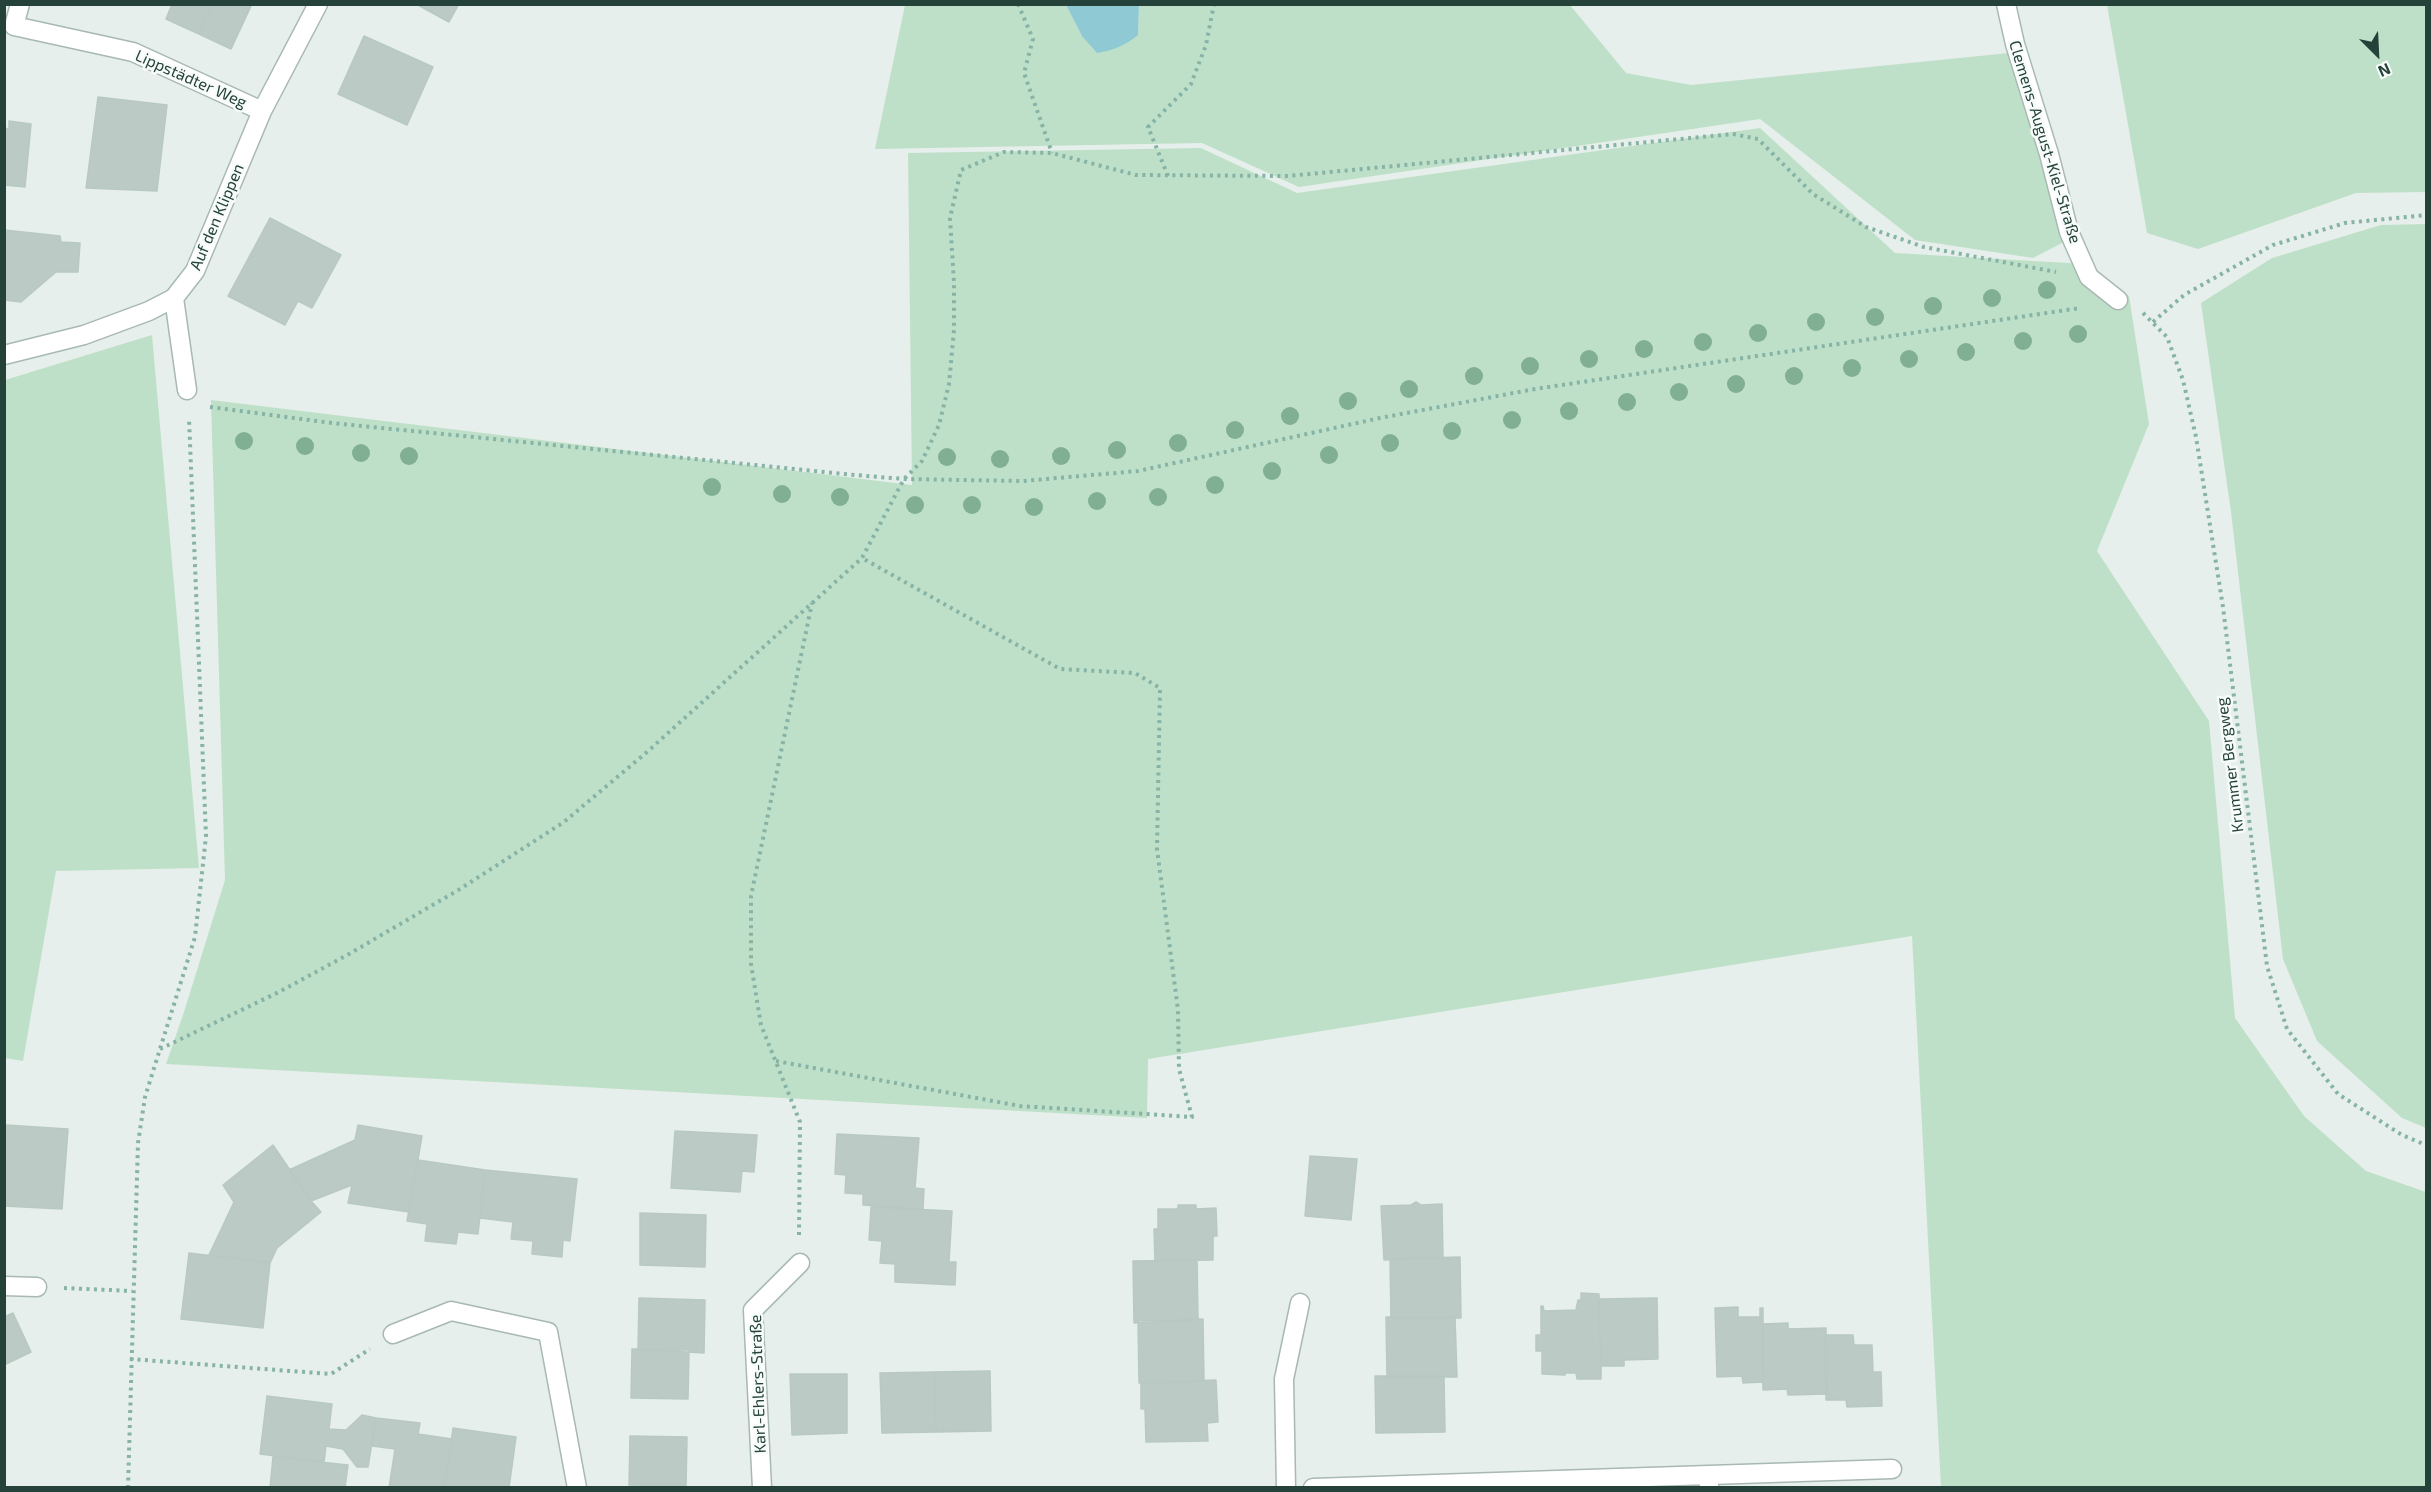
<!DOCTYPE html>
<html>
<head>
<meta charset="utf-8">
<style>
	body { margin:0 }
	#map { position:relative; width:2431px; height:1492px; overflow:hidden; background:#e6efeb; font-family:"Exo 2",sans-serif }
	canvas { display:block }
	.frame { position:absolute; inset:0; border:6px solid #24423a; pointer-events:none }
	.north { position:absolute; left:2347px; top:24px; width:60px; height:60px; -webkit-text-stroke:4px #f7fbf9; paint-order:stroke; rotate:156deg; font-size:16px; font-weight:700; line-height:24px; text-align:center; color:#24423a }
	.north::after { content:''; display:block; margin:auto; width:21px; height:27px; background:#24423a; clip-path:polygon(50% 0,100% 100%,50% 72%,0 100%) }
</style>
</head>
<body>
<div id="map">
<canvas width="2431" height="1492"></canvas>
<div class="frame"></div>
<div class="north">N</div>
</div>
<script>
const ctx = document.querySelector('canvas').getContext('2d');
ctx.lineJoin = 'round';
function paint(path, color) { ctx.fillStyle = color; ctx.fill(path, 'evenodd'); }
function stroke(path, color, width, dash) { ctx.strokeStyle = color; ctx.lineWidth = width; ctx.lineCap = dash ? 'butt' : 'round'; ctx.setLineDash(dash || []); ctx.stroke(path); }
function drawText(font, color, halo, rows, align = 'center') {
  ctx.font = font + ' "Exo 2",sans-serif'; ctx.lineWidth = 5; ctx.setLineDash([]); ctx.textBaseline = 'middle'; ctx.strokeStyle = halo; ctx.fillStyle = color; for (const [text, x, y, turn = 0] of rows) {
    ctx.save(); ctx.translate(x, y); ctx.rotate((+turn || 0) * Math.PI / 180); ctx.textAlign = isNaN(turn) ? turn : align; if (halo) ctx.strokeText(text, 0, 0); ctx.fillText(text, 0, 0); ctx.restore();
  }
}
paint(new Path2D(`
	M905,5H1066L1082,36L1138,35L1139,5H1570L1626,73L1691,85L2019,52L2064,242L2033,258L1915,240L1760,119L1299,187L1202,143L875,149Z
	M2107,5H2426V192L2356,193L2198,249L2147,233Z
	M1760,128L1895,253L2086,264L2129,296L2149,424L2097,551L2209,721L2235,1018L2304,1116L2366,1171L2426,1192V1487H1941L1912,936L1148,1059L1147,1118L166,1064L184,1012L225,880L211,400L912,485L908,153L1201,148L1297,193Z
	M2426,224V1128L2402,1118L2317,1041L2283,959L2231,512L2201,303L2272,258L2381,225Z
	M152,335L199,868L56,871L23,1061L5,1058V380Z`), '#bfe0c8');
paint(new Path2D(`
	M1066,5H1139L1138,35C1126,45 1112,51 1097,53L1082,36Z`), '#8ec9d4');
const building = new Path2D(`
	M172,4H212L199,34L166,19Z
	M212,4H252L231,49L199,34Z
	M416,4H459L449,22Z
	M364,36L433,67L407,125L338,94Z
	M98,97L167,105L157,191L86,188Z
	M9,121L31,124L25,187L4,185V128L9,129Z
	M270,218L341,255L312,308L298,301L285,325L228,296Z
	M4,230L60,236L61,242L80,243L78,272H56L21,302L4,300Z
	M6,1125L68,1129L62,1209L4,1206Z
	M358,1125L422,1136L409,1212L348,1203L352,1185L311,1201L289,1170L355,1140Z
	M675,1131L757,1135L754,1172L742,1171L740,1192L671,1188Z
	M837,1134L919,1138L915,1188L924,1189L923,1209L863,1205V1194L845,1193L846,1175L835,1174Z
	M273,1145L311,1201L321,1212L277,1248L270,1263L209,1255L234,1202L223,1185Z
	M1310,1156L1357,1159L1351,1220L1305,1216Z
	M418,1160L485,1170L478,1234L458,1232L456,1244L425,1241L427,1224L407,1221Z
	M485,1170L577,1179L570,1241L563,1240L562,1257L532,1254L533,1241L511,1239L513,1222L480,1218Z
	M1416,1202L1421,1205L1442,1204L1443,1258L1384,1260L1381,1206L1411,1205Z
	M1178,1205H1196V1209L1216,1208L1217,1236H1213V1260L1155,1261L1154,1229H1158V1209H1178Z
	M871,1207L952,1211L949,1262H956L955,1285L895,1282V1264L880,1263L882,1241L869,1240Z
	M640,1213L706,1215L705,1267L640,1265Z
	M189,1253L270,1263L263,1328L181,1319Z
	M1460,1257L1461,1318H1391L1390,1259Z
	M1197,1260L1198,1320L1134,1323L1133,1261Z
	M1581,1293L1599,1294L1601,1379H1577L1576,1373H1565V1375L1542,1374V1351H1536V1335H1541V1306H1543L1544,1311L1576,1310L1578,1300H1581Z
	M639,1298L705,1300L704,1353L638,1349Z
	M1657,1298L1658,1359L1624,1360V1366H1601V1379L1599,1299Z
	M1738,1307V1317H1760V1308H1763V1382L1743,1383L1742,1376L1717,1377L1715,1308Z
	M13,1313L31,1352L4,1365V1317Z
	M1386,1317H1455L1457,1377H1387Z
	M1203,1319L1204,1381L1139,1383L1138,1321Z
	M1788,1323V1329L1826,1328L1827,1394L1788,1395L1787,1389L1763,1390L1762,1324Z
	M1825,1335H1853L1854,1345H1872L1873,1372H1881L1882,1406L1847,1407L1846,1400H1826Z
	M632,1349L689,1350L688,1399L631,1398Z
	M990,1371L991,1431L936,1432L935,1372Z
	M935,1372L936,1432L882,1433L880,1373Z
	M790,1374H847V1433L792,1435Z
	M1375,1376H1444L1445,1432L1376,1433Z
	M1216,1380L1218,1422L1207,1423L1208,1441L1146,1442L1145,1409H1141V1383Z
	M267,1396L332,1404L329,1429L346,1430L362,1415L376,1418L368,1467H357L343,1449L326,1446L324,1462L260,1454Z
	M376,1418L420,1423L418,1434L452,1439L444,1488H389L395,1449L372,1446Z
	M453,1428L516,1437L509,1488H445Z
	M630,1436L687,1437L686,1486L629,1485Z
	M273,1457L348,1465L345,1488H270Z`);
paint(building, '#bbcac4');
stroke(building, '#b8c9c2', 1.5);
const minor = new Path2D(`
	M20,4L14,26L133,52L262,111
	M2006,4L2015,44L2049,154L2069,232L2089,277L2118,300
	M174,298L187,390
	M4,355L84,335L149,311L174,298L195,271L262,111L318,4
	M4,1286L37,1287
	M393,1334L451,1311L548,1332L577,1488
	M1709,1475L1892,1469
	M762,1488L753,1310L800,1263
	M1286,1488L1284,1379L1300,1303
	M1313,1488L1709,1475V1488`);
stroke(minor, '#a8b8b2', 21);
stroke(new Path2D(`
	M1018,4L1033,39L1024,73L1052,153
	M1168,176L1148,127L1191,84L1206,45L1214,4
	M2143,313L2167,337L2183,380L2196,437L2223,607L2267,966L2287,1029L2338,1094L2402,1135L2426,1145
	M2153,322L2184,295L2273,245L2345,223L2426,215
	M210,407L332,423L855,475L904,479L1023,481L1138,471L1380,418L1535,389L2080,308
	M160,1049L279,992L349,954L460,889L564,822L647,752L862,558L904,479L922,461L939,425L949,384L954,330V283L950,218L961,170L1004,152L1052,153L1136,175L1288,176L1733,134L1758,139L1813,194L1866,227L1924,247L2056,272
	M776,1061L1020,1106L1192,1117L1179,1069L1178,1010L1157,849L1160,688L1135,673L1060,669L862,558
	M799,1235L800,1122L761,1025L751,964V896L812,603
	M64,1288L132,1291
	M130,1359L331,1374L370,1349
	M128,1488L138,1143L145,1097L195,937L206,836L189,418`), '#86b3a5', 4, [3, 4.5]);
stroke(minor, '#fff', 18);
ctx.fillStyle = '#80af93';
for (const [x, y] of [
	[2047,290],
	[1992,298],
	[1933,306],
	[1875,317],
	[1816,322],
	[1758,333],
	[2078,334],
	[2023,341],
	[1703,342],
	[1644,349],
	[1966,352],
	[1589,359],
	[1909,359],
	[1530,366],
	[1852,368],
	[1474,376],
	[1794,376],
	[1736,384],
	[1409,389],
	[1679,392],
	[1348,401],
	[1627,402],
	[1569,411],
	[1290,416],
	[1512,420],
	[1235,430],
	[1452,431],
	[244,441],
	[1178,443],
	[1390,443],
	[305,446],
	[1117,450],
	[361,453],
	[1329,455],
	[409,456],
	[1061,456],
	[947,457],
	[1000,459],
	[1272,471],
	[1215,485],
	[712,487],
	[782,494],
	[840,497],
	[1158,497],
	[1097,501],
	[915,505],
	[972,505],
	[1034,507]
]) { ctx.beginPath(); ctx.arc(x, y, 9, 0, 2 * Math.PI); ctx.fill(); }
drawText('16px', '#24423a', '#f7fbf9', [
	["Lippstädter Weg",191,79,24],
	["Clemens-August-Kiel-Straße",2045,142,73],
	["Auf den Klippen",217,217,-67],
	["Krummer Bergweg",2230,765,-97],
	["Karl-Ehlers-Straße",758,1384,-92]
]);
</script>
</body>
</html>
